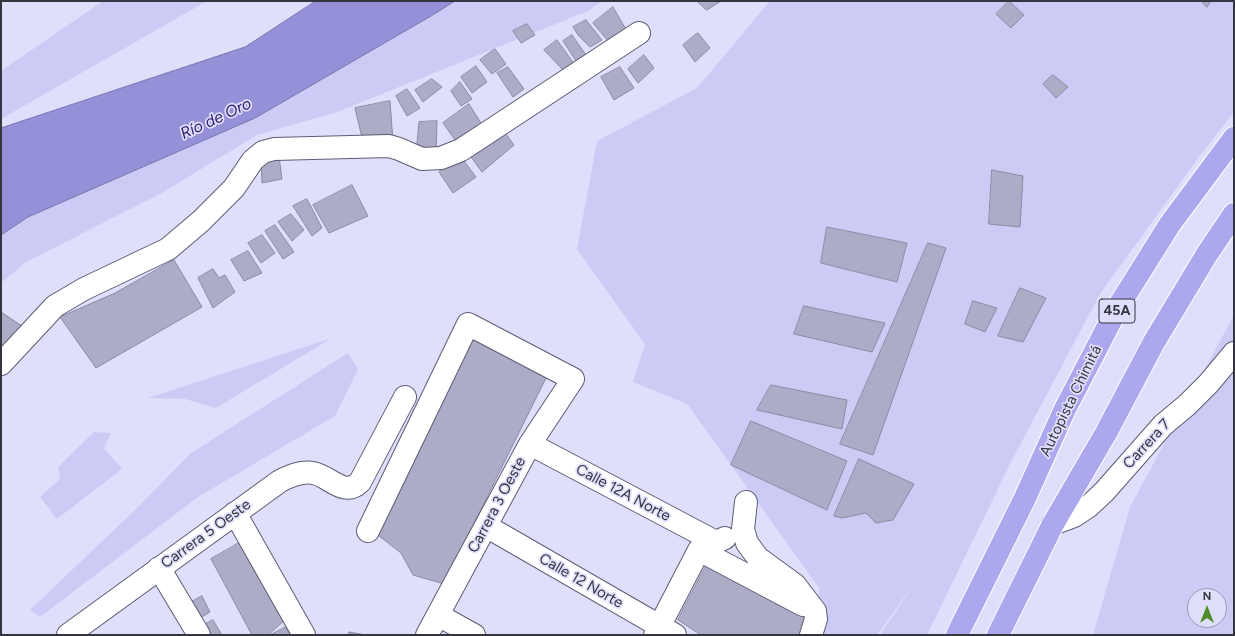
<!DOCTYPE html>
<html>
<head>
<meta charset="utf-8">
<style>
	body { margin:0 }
	#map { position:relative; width:1235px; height:636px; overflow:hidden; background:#dfdffc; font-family:Figtree,sans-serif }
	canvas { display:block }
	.frame { position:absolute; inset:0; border:2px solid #353540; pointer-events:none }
	.north { position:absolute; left:1187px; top:588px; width:40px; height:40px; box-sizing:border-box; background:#dfdffc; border:1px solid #9b9bb1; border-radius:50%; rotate:0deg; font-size:11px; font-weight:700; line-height:16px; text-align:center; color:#353540 }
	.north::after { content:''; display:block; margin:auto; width:14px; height:18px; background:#4f8b29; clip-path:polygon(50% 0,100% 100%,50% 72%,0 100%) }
</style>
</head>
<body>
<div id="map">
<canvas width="1235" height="636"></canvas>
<div class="frame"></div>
<div class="north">N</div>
</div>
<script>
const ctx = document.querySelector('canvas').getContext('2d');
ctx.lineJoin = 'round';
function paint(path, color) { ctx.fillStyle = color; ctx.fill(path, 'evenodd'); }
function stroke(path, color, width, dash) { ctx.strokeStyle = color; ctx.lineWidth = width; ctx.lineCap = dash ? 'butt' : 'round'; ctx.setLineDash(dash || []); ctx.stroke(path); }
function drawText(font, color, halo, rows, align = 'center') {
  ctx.font = font + ' Figtree,sans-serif'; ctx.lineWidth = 3.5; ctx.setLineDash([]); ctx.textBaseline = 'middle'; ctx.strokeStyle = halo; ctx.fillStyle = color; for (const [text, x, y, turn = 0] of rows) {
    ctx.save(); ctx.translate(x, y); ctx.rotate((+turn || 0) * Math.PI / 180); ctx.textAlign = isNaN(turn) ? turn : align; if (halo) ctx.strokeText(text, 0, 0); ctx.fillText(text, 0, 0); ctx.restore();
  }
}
paint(new Path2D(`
	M103,1H207L1,119V71Z
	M455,1H602L588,11L337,112L257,135L160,194L26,262L1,283V235L28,217L255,118L431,16Z
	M770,1H1234V112L1201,154L1100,294L1012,460L927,635H880L917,579L877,635H808L820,589L687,404L633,382L645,344L577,249L597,141L697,88Z
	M1234,315V635H1093L1130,507ZM1195,596H1219V620H1195Z
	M332,338L216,408L185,399L148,398Z
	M348,353L358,369L335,416L198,497L40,617L30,610L136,509L191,453Z
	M94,432L111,433L104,448L122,469L57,519L40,497L60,479L58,467Z`), '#cccbf6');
const water = new Path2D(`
	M316,1H455L431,16L255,118L28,217L1,235V128L245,47Z`);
paint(water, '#9491d8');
stroke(water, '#7875aa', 1);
const building = new Path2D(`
	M697,1H721L707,10Z
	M1009,1L1024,15L1011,28L996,14Z
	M1202,1H1211L1207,7Z
	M613,7L627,31L608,41L593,23Z
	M586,20L602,40L590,47L578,35L573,27Z
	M527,24L535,35L521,43L513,31Z
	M698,33L710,48L695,62L683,45Z
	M572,35L586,55L576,61L563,41Z
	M557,40L575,65L565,72L544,50Z
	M495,49L506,64L492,74L480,60Z
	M644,55L654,68L638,83L628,69Z
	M476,66L487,82L472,93L461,77Z
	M508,67L524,89L513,97L497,73Z
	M620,67L634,88L614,100L601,77Z
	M1053,75L1068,87L1056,98L1043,84Z
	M432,79L442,87L423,102L415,90Z
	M460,82L472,99L461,106L451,91Z
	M407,89L420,108L407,116L396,96Z
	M390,101L393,141L363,142L355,108Z
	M469,104L484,128L458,144L443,123Z
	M437,121L436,154L416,153L419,122Z
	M503,130L514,145L482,172L469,154Z
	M279,156L282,179L262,183L261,159Z
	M461,157L476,177L453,193L439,172Z
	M992,170L1023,176L1020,227L989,224Z
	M352,185L368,216L329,233L313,205Z
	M307,199L322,228L312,236L293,206Z
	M291,214L304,230L292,241L278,222Z
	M275,225L294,252L283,259L265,231Z
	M827,227L907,243L897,282L821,263Z
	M262,235L275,253L261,263L248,243Z
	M928,243L946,248L873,455L840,444Z
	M248,251L262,273L244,281L231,260Z
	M174,260L202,307L96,368L60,317L115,293Z
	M213,269L219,278L225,275L235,292L213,308L198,278Z
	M1020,288L1046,298L1023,342L998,336Z
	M973,301L997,308L985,332L965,324Z
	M804,306L885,323L872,352L794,334Z
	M1,312L22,326L1,349Z
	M471,337L548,374L444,584L413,575L401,553L374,532Z
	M771,385L847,400L842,429L757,410Z
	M751,421L847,461L827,510L731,465Z
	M859,459L914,484L893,520L876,523L866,513L842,518L834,516Z
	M239,543L285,620L268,635H252L211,559Z
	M708,562L808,618L800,635H701L678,620Z
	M202,596L210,612L197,620L188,604Z
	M213,620L222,635H204L199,628Z
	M286,627L290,635H270Z
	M349,632L366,635H349Z`);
paint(building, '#acacc7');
stroke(building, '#8b8ba5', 1);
const minor = new Path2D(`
	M1,364L55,306L84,289L168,249L201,221L234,188L253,160L263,152L274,149L389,146L399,149L422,159L441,158L461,150L639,33
	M530,444L716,542
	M746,502L743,529L747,543L758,558L795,585L815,611L816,619L811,635
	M235,513L304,635
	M1053,524L1074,516L1089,506L1104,492L1163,425L1187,405L1209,383L1234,353
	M486,526L675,635
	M368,531L468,324L573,379L530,444L427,635
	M699,550L803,605
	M159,568L199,635
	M438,615L474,635
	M68,635L280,481C290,476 301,471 313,473C330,476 344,498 360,482L405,397
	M655,635L699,550L725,538`);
const trunk = new Path2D(`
	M957,635L1025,498L1065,409L1118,307L1170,224L1234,138
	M998,635L1053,524L1106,433L1154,342L1207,254L1234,214`);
stroke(minor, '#5c5c74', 24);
stroke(trunk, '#fff', 24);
stroke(minor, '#fff', 22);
stroke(trunk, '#aca8ee', 22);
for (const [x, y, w] of [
	[1117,311,36]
]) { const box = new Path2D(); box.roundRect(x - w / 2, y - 12, w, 24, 3); ctx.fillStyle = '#dfdffc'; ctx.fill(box); stroke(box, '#353540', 1); }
drawText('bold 14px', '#353540', null, [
	["45A",1117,311]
]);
drawText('15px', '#353540', '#dfdffc', [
	["Autopista Chimitá",1071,401,-64],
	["Carrera 7",1147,444,-47],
	["Calle 12A Norte",623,493,28],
	["Carrera 3 Oeste",497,505,-62],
	["Carrera 5 Oeste",206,534,-36],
	["Calle 12 Norte",581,581,30]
]);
drawText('italic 16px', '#2b186b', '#dfdffc', [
	["Río de Oro",216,119,-25]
]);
</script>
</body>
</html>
